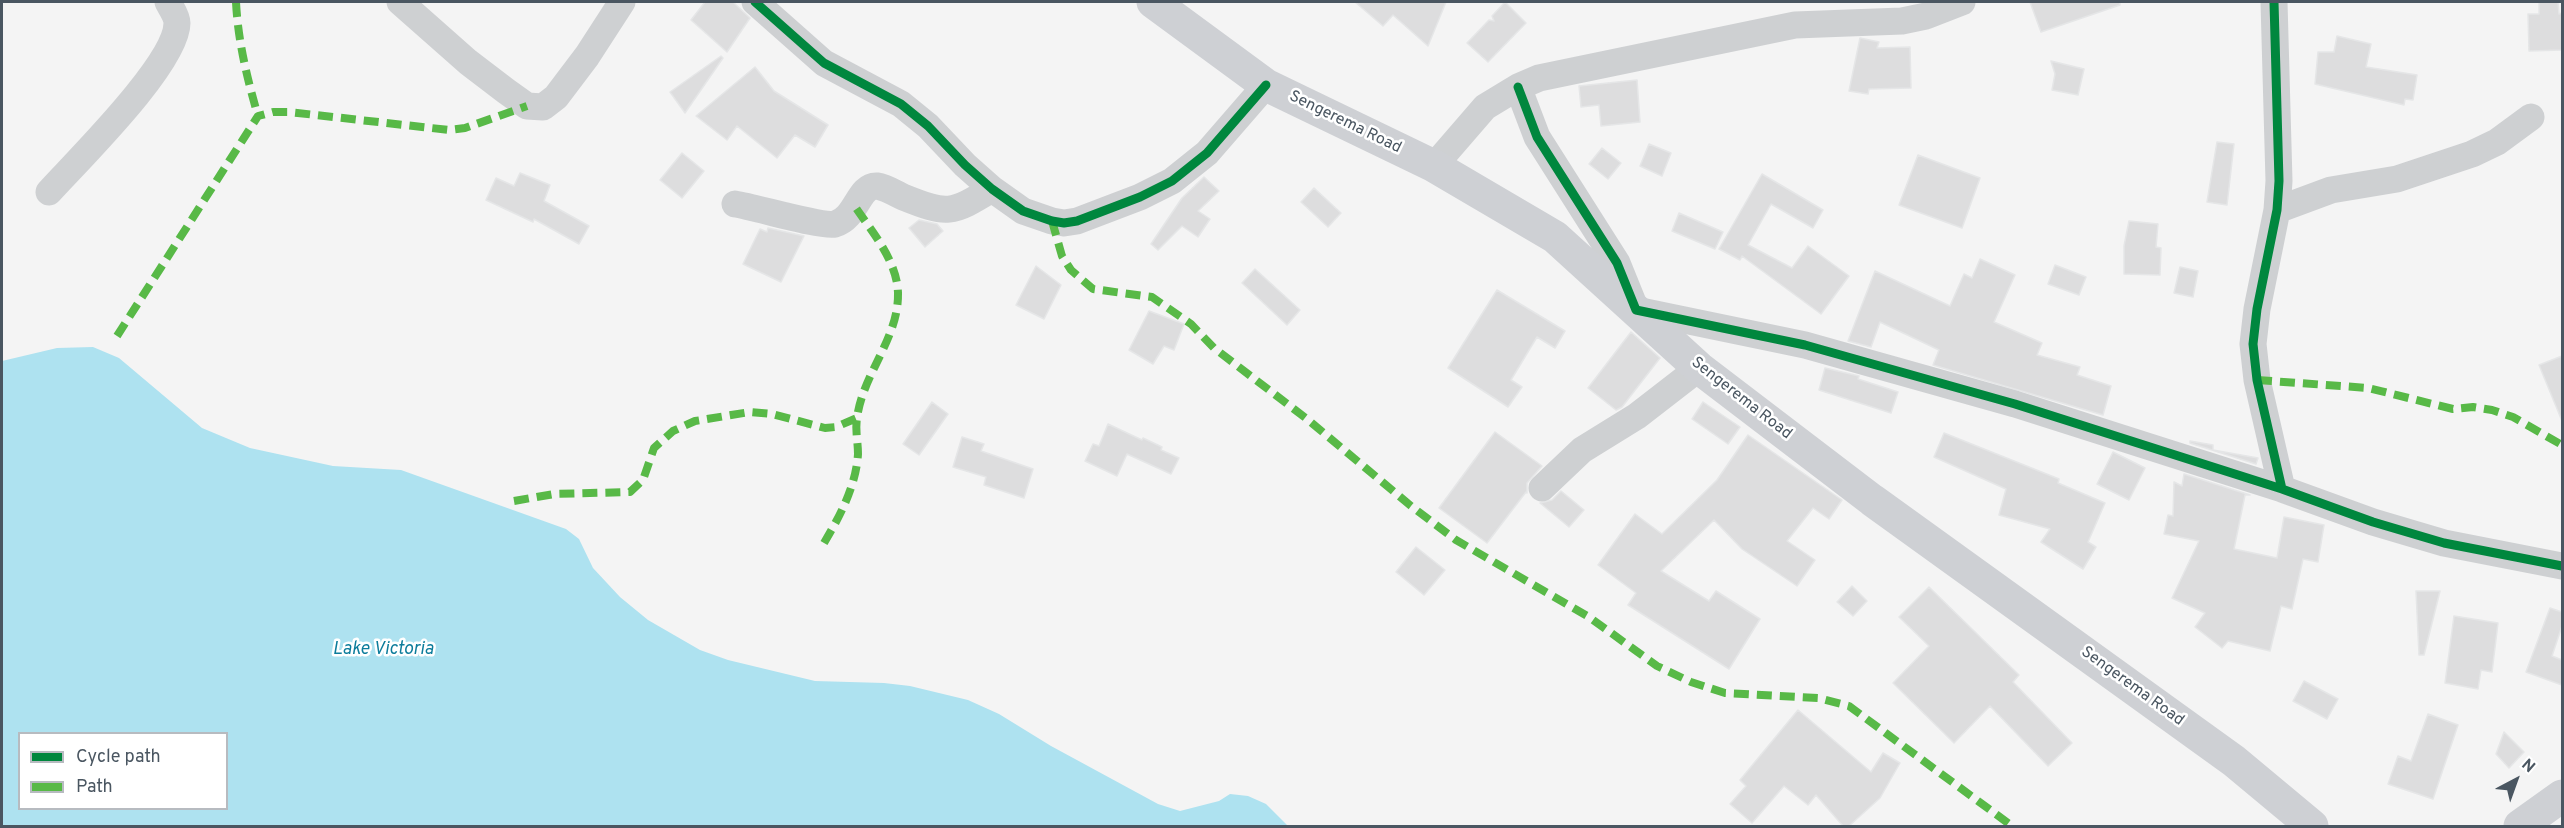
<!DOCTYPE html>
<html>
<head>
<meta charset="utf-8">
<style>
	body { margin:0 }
	#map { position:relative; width:2564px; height:828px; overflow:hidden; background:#f4f4f4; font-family:Overpass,sans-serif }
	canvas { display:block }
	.frame { position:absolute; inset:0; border:3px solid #4a5661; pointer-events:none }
	.legend { position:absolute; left:18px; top:732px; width:210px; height:78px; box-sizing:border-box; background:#fff; border:2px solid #b7bbc0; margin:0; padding:8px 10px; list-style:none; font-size:18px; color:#4a5661 }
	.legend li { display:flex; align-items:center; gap:12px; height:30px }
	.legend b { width:30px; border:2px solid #b7bbc0 }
	.north { position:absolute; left:2486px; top:750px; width:60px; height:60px; -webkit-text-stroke:4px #fff; paint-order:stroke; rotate:41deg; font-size:16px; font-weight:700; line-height:24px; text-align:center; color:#4a5661 }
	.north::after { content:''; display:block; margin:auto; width:21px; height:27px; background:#4a5661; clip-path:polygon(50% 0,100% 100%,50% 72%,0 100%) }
</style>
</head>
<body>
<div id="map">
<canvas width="2564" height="828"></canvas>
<div class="frame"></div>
<ul class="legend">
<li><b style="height:8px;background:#00873e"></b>Cycle path</li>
<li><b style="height:8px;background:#58b947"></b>Path</li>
</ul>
<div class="north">N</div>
</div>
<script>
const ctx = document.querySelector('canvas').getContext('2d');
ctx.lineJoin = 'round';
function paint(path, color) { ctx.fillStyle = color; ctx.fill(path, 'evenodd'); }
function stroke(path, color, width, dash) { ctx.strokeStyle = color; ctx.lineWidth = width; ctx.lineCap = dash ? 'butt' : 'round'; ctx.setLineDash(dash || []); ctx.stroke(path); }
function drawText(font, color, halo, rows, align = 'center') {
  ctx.font = font + ' Overpass,sans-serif'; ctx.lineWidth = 5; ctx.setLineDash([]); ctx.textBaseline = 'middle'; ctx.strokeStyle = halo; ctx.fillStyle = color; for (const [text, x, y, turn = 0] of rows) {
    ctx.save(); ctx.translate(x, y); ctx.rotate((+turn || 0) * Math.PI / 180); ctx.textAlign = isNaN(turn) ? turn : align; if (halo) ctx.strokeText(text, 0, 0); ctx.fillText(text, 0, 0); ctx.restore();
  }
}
paint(new Path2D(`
	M93,347L119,358L202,428L250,448L333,466L401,470L566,529L579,539L593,568L620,597L648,620L700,650L728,660L815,681L884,683L910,686L968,700L999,714L1051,746L1158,804L1180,811L1219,801L1230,794L1248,796L1266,804L1288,826H2V361L57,348ZM20,734H226V808H20Z`), '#aee2f0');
const building = new Path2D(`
	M705,2H733L750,18L727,52L691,20Z
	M1355,2H1446L1428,46L1393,15L1383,26Z
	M1505,2L1526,23L1488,62L1467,43L1489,20L1494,21L1492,16Z
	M2030,2H2120V5L2041,32Z
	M2539,2H2558L2559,14L2562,13V50L2529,51L2528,14H2539Z
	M2337,36L2371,44L2366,67L2417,75L2413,100L2405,99L2404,105L2315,84L2318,52H2334Z
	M1860,38L1879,42L1877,48L1910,47L1911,88L1869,89L1868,94L1849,91Z
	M721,56L723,58L685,113L670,92Z
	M2051,61L2084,69L2078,95L2052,90L2055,74Z
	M755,67L774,91L828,125L815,147L795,135L777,158L737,126L727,140L696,116Z
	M1637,80L1640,122L1601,126L1599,105L1581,107L1579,86Z
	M2217,142L2234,144L2227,205L2207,202Z
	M1649,144L1671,153L1662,176L1640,166Z
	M1602,148L1621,163L1608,179L1589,164Z
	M682,153L704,171L682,198L660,180Z
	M1918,155L1980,178L1962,228L1899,205Z
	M520,173L550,185L544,201L589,226L579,244L534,219L533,222L486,200L496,178L514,186Z
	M1762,174L1823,210L1813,228L1771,204L1748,245L1792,268L1808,246L1849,276L1821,314L1742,256L1740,260L1719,249Z
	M1204,177L1219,191L1198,211L1210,219L1198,237L1182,226L1158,250L1151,244L1182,198Z
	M1314,188L1341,213L1328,227L1301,202Z
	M1679,213L1723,232L1715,249L1672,231Z
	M919,220L937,224L943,231L925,247L909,228Z
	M2129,221L2158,224L2156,247L2161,248L2160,275L2124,274V246Z
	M768,228L804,236L781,282L743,264L760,229L767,232Z
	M1980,259L2015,275L1994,322L2042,343L2037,355L2080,367L2077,375L2111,386L2103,415L1933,365L1939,350L1880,322L1871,347L1848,341L1875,271L1950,306L1964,274L1972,278Z
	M2055,265L2086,277L2079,295L2048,284Z
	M1036,266L1061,285L1044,319L1016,305Z
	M2180,267L2198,271L2193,297L2174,293Z
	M1255,269L1300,310L1287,325L1242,283Z
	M1497,290L1565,331L1555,348L1537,337L1511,380L1522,387L1508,407L1448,368Z
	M1149,311L1184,324L1174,350L1164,346L1153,364L1129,350Z
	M1631,332L1660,358L1622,407L1616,410L1588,388Z
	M2562,356V421L2539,365Z
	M1825,368L1859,376L1858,379L1898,392L1891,413L1819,390Z
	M932,402L948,414L919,455L903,444Z
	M1703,402L1740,427L1728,444L1692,419Z
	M1108,424L1142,440L1143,438L1162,447L1161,450L1179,458L1171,474L1127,454L1117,476L1085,461L1093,444L1099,446Z
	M1495,432L1542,466L1527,483V493L1526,492L1487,543L1439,508Z
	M1944,433L2059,479L2058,483L2105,503L2088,542L2096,547L2083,569L2041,542L2050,529L1999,515L2006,489L1934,457Z
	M1748,435L1842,500L1829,519L1813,508L1787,541L1815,560L1797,586L1742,549L1714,520L1661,571L1709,601L1716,591L1760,619L1729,669L1628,605L1636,593L1598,565L1635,514L1662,534L1717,480Z
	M962,437L984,444L981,451L1033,469L1024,498L984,485L986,477L953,467Z
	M2190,441L2213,445V450L2258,458L2256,464L2190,443Z
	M2113,452L2145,468L2129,500L2097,484Z
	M2184,474L2250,495H2245L2234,549L2277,558L2284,517L2324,525L2318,562L2303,559L2292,609L2281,606L2270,651L2228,641L2222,648L2195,627L2205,613L2172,598L2199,541L2164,534L2168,515L2173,516L2174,482L2182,486Z
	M1561,491L1584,510L1569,527L1540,503L1552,500Z
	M1416,547L1445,570L1424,595L1396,572Z
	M1852,586L1867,601L1853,616L1837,602Z
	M1929,587L2019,675L2013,682L2072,743L2048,766L1990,706L1954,743L1893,683L1929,646L1899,617Z
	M2416,591H2440L2424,655H2419Z
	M2550,608L2562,612V626L2552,656L2562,660V685L2526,672Z
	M2454,616L2498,623L2492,672L2481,670L2478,689L2445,683Z
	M2304,681L2338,699L2327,719L2293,701Z
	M1798,710L1871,772L1883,753L1900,763L1880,798L1849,826H1843L1816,795L1808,805L1784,786L1752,823L1730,804L1746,786L1740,780Z
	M2428,714L2458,725L2433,799L2388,784L2398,756L2411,761Z
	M2504,732L2524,752L2509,768L2496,754Z`);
paint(building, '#ddddde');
stroke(building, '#e5e6e7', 1.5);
stroke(new Path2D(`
	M400,2L468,62L506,91L527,106L543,107L556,97L587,56L622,2
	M755,2L824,63L901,104L928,126L965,165L992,189L1023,211L1052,221L1064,223L1077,221L1140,197L1172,181L1207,153L1266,85
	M2274,2L2279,181L2277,210L2257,309L2253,344L2257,380L2282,489
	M1518,87L1537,137L1617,263L1636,310L1805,345L2015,404L2282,489L2373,522L2444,543L2562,566
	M1434,166L1485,107L1518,87L1539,78L1795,25L1902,21L1926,16L1962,2
	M49,192C78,160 177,63 177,23C177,16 171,8 168,2
	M735,204C755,207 821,227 835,224C857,218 858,185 877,186C885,187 895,193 903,197C948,215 951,214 992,189
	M2277,210L2331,190L2397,179L2472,154L2497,142L2531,117
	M1542,488L1582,450L1637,416L1699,368`), '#ced0d2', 27);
stroke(new Path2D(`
	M1153,2L1266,85L1434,166L1555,237L1699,368L1872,500L2234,761L2312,826
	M2520,826L2562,796`), '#ced0d4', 33);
stroke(new Path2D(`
	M236,2C238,41 247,78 258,116
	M1052,221L1062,256L1071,270L1093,289L1152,297L1191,324L1214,348L1307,419L1411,506L1456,540L1589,617L1657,666L1691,682L1725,693L1818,698L1849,706L2012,826
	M117,336L258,116L273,112H289L449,130L465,128L527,106
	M2257,380L2368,388L2453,409L2473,407L2492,410L2513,417L2562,445
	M514,501L554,494L630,492L643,480L654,448L673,431L695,421L750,412L772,414L825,428L836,427L857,418
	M824,543C840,516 856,486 858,454C858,442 855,430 857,418C863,373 899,338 898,293C897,261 873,233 856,208`), '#58b947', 8, [15, 8]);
stroke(new Path2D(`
	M755,2L824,63L901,104L928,126L965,165L992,189L1023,211L1052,221L1064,223L1077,221L1140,197L1172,181L1207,153L1266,85
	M2274,2L2279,181L2277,210L2257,309L2253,344L2257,380L2282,489
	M1518,87L1537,137L1617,263L1636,310L1805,345L2015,404L2282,489L2373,522L2444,543L2562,566`), '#00873e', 9);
drawText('16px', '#4a5661', '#fff', [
	["Sengerema Road",1345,123,26],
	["Sengerema Road",1741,399,38],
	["Sengerema Road",2132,687,36]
]);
drawText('italic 18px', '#0c7c9b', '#fff', [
	["Lake Victoria",383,650]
]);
</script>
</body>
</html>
